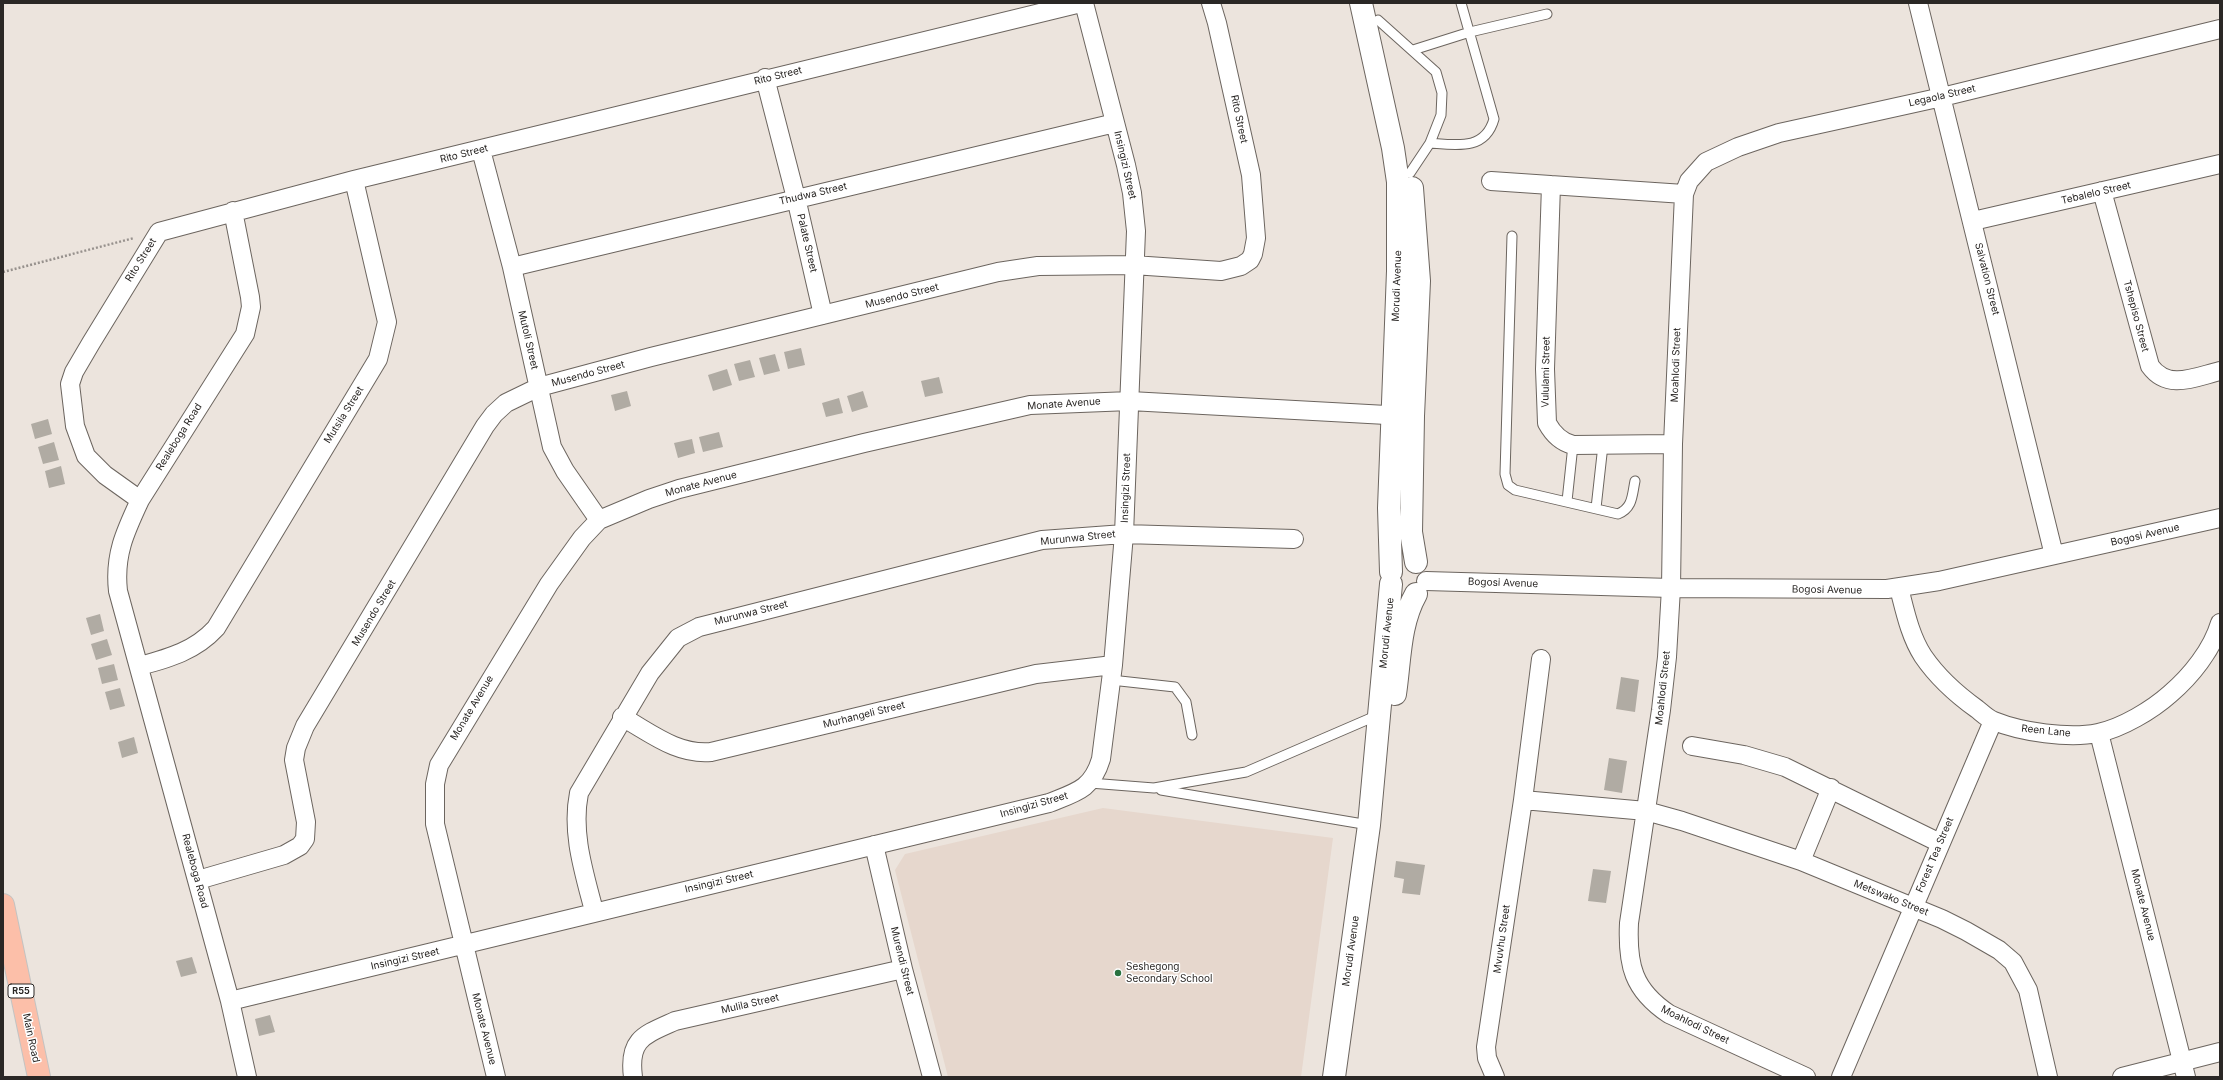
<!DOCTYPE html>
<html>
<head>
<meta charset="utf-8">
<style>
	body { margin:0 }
	#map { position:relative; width:2223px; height:1080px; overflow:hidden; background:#ece4dd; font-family:Inter,sans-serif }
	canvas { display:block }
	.frame { position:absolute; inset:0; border:4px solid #2a2725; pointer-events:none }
</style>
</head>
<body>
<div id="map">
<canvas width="2223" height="1080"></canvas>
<div class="frame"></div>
</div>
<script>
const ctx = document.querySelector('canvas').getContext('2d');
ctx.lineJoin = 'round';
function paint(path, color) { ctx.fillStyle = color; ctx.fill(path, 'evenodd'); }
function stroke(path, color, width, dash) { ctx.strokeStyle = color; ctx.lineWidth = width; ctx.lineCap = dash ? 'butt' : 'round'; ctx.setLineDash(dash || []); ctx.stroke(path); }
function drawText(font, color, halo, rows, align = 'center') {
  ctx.font = font + ' Inter,sans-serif'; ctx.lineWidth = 3; ctx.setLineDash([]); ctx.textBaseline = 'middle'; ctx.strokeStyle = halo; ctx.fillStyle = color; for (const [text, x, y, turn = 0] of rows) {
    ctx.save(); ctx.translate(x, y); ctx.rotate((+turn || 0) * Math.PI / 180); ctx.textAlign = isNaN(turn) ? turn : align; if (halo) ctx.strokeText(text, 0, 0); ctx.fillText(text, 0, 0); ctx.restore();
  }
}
paint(new Path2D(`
	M1103,808L1333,838L1301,1077H948L895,870L905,854Z`), '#e6d7cd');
paint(new Path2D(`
	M801,348L805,365L788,369L784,352Z
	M775,354L780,371L764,375L759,358Z
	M750,360L755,377L739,381L734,364Z
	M727,369L732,385L713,391L708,375Z
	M939,377L943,393L925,397L921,381Z
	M627,391L631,406L615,411L611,395Z
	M863,391L868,407L852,412L847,396Z
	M839,398L843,413L826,417L822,403Z
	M48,419L52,434L35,439L31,424Z
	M719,432L723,447L703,452L699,437Z
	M692,439L695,453L678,458L674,443Z
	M54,442L59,460L43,464L38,447Z
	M61,466L65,484L49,488L45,471Z
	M100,614L104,631L91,635L86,618Z
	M107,639L112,655L96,660L91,644Z
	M114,664L118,680L102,684L98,668Z
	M1621,677L1639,680L1635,712L1616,709Z
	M120,688L125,706L110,710L105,692Z
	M134,737L138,753L122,758L118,742Z
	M1609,758L1627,761L1622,793L1604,790Z
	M1396,861L1425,865L1420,895L1402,893L1404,879L1394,877Z
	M1593,869L1611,871L1606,903L1588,901Z
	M192,957L197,973L181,977L176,961Z
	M270,1015L275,1032L259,1036L255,1019Z`), '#b0aba3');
const service = new Path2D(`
	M1378,20L1436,72L1442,93L1441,115L1430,143L1410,173
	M1413,50L1470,32L1547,14
	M1430,143C1456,145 1485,151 1494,119L1461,3
	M1512,236L1505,474L1508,485L1515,490L1618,514C1633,508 1632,495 1635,481
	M1567,501L1573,445
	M1596,508L1603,445
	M1111,680L1175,687L1186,702L1192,735
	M1090,783L1154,788L1246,772L1378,715
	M1161,790L1369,825`);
const minor = new Path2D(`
	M1918,3L2054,555
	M765,78L796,198L823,315
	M481,150L512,267L552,447L565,471L599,520
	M1491,181L1684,194
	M1551,185L1545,369L1547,423C1553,434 1561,442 1573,445L1673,444
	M2102,191L2150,366C2168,391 2195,377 2220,371
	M233,211L250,297L251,307L245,334L140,500C125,532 114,555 118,591L230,1001L247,1077
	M1973,221L2220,164
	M512,267L1115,123
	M140,500L105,475L86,456L75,426L70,384L74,372L91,343L159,232L354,180L1081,3
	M1426,581L1671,588L1887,589L1939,581L2220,518
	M1899,588C1905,611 1910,636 1923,656C1938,678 1956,694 1977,709C1982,713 1988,719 1994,721C2021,732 2069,739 2098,733C2122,728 2152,710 2170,694C2191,676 2212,650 2220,623
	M140,666C169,658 195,651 216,628L378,359L387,322L354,180
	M622,717C651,733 677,755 711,752L1036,674L1113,665
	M2099,733L2186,1077
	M1692,746L1744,755L1785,767L1940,843
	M1523,800L1646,811L1682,821L1801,861L1942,919L1966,931L1999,950L2013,962L2028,990L2048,1077
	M874,845L903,969L932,1077
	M1801,861L1831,788
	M198,880L284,855L300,846L305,839L306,822L294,760L296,748L305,726L485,426L494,414L506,403L539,387L651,357L998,272L1038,266L1133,265L1221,271L1241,266L1250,260L1253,254L1256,238L1251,175L1217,23L1211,3
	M594,911C584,872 571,833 579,793L650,673L678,638L699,627L1042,540L1124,534L1294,539
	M230,1001L1049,803C1077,792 1092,789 1101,759L1113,665L1124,534L1136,231L1132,193L1126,165L1084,3
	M496,1077L435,824V784L439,765L549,584L582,538L599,520L649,499L679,489L864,443L1030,405L1130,401L1405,416
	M633,1077C628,1039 644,1035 675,1021L903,969
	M1495,1077L1487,1058L1486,1047L1523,800L1541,659
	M1806,1077L1669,1014C1633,990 1627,965 1629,923L1661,710L1667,657L1671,588L1673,444L1684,194L1689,181L1706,162L1738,147L1779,133L1942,97L2220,29
	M1841,1077L1993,721
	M2122,1077L2220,1052`);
const tertiary = new Path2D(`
	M1361,3L1393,148L1398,182V271L1389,508L1391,572
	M1412,188L1419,281L1413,416L1411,532L1416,562
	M1395,694C1400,661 1399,624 1416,594
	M1334,1077L1369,825L1391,584`);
const primary = new Path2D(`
	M3,905L39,1077`);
stroke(service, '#6c655f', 11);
stroke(minor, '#6c655f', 20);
stroke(tertiary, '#6c655f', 24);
stroke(primary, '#c3c3c2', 24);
stroke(new Path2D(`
	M3,272L134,238`), '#97918d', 2.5, [2, 2]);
stroke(service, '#fff', 9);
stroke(minor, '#fff', 18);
stroke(tertiary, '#fff', 22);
stroke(primary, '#fcbfa9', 22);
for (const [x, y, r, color] of [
	[1118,973,4,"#29713f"]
]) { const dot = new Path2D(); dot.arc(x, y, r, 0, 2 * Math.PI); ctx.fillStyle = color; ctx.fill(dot); stroke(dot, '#fff', 1.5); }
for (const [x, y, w] of [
	[21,991,26]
]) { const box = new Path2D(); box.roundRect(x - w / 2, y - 7, w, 14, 3); ctx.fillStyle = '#fff'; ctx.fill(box); stroke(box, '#2a2725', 1); }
drawText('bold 9px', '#2a2725', null, [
	["R55",21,991]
]);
drawText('10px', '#2a2725', '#fff', [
	["Rito Street",778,76,-14],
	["Legaola Street",1942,96,-13],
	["Rito Street",1239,119,78],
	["Rito Street",464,154,-14],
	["Insingizi Street",1125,165,77],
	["Tebalelo Street",2096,193,-13],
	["Thudwa Street",813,194,-13],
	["Palate Street",807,243,77],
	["Rito Street",141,260,-58],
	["Salvation Street",1987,279,76],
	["Morudi Avenue",1397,286,-88],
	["Musendo Street",902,296,-14],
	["Tshepiso Street",2136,316,75],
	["Mutoli Street",528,340,77],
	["Moahlodi Street",1676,365,-88],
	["Vululami Street",1546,372,-89],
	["Musendo Street",588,374,-15],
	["Monate Avenue",1064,404,-4],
	["Mutsila Street",344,415,-58],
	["Realeboga Road",179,437,-58],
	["Monate Avenue",701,484,-15],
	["Insingizi Street",1126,488,-88],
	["Bogosi Avenue",2145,535,-13],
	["Murunwa Street",1078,538,-6],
	["Bogosi Avenue",1503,583,2],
	["Bogosi Avenue",1827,590,1],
	["Musendo Street",374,613,-59],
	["Murunwa Street",751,613,-14],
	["Morudi Avenue",1387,633,-84],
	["Moahlodi Street",1663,688,-84],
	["Monate Avenue",472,708,-59],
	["Murhangeli Street",864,715,-14],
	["Reen Lane",2046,731,6],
	["Insingizi Street",1034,805,-16],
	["Forest Tea Street",1935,855,-67],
	["Realeboga Road",195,871,75],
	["Insingizi Street",719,882,-13],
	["Metswako Street",1891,898,22],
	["Monate Avenue",2143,905,76],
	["Mvuvhu Street",1502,939,-82],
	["Morudi Avenue",1351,951,-82],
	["Insingizi Street",405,959,-13],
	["Murendi Street",902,961,76],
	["Mulila Street",750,1004,-13],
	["Moahlodi Street",1695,1025,26],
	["Monate Avenue",484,1029,76],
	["Main Road",31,1038,78]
]);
drawText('10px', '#2a2725', '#fff', [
	["Seshegong",1126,967],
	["Secondary School",1126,979]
], 'left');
</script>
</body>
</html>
